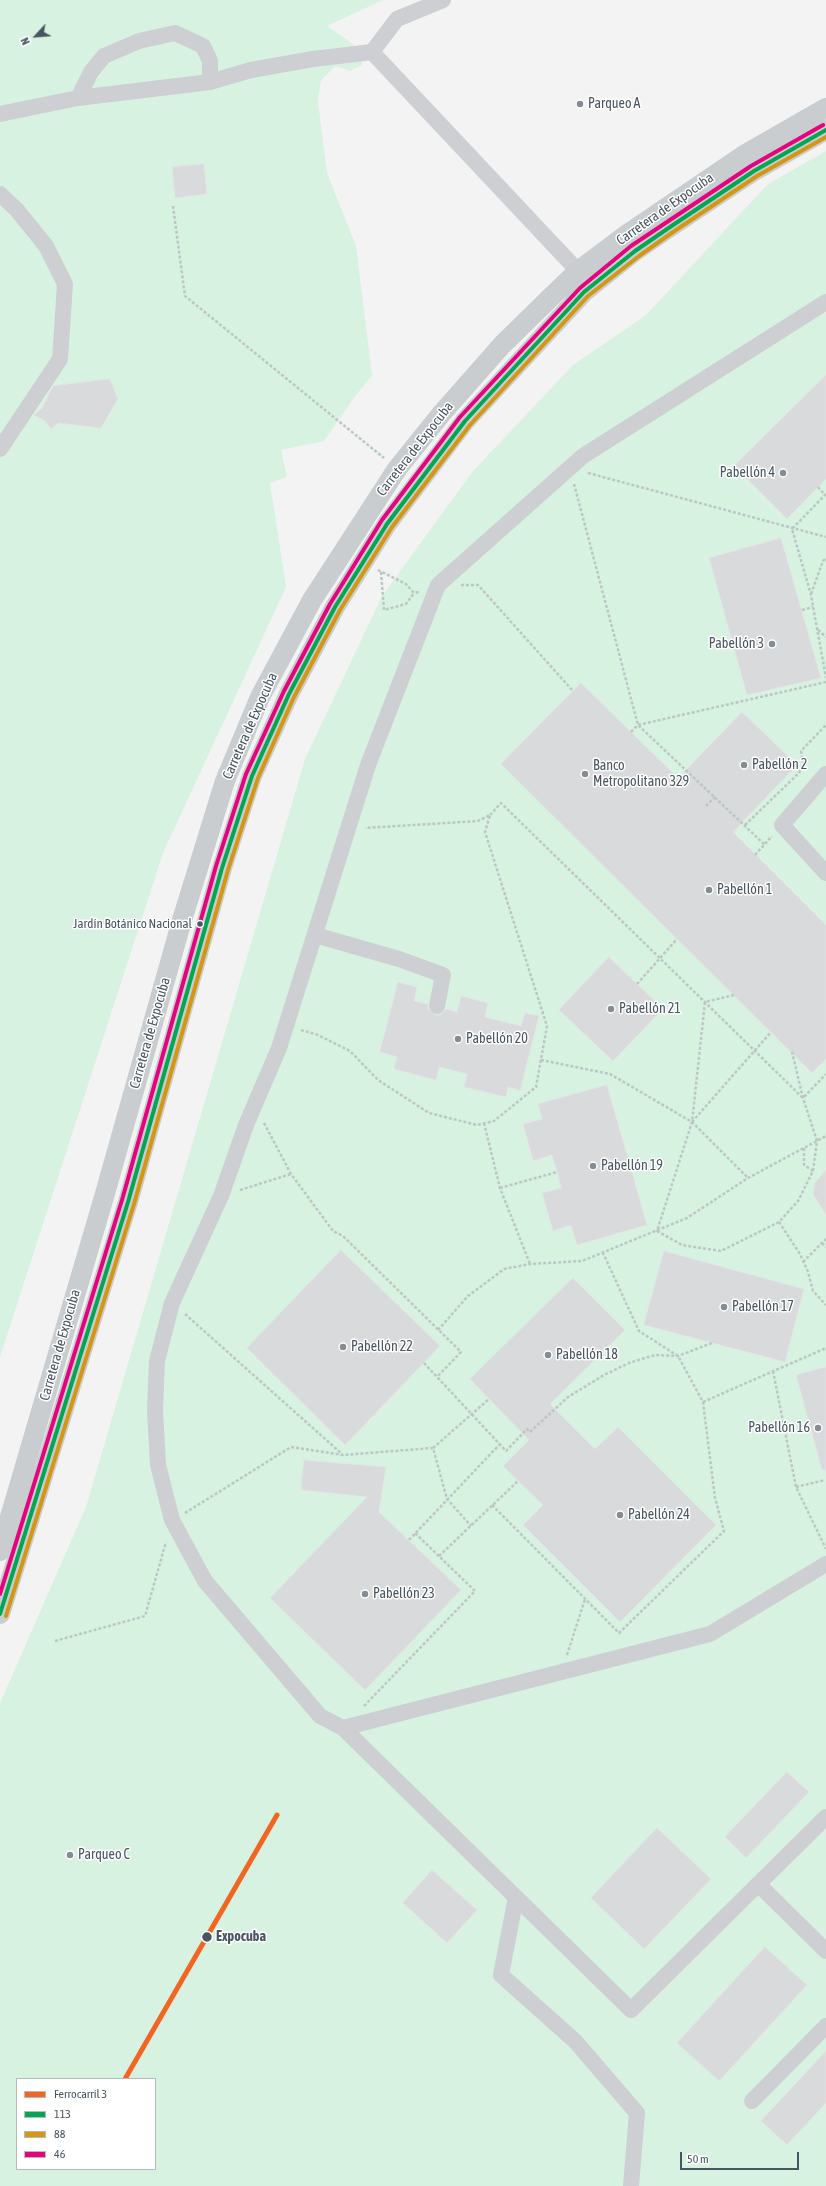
<!DOCTYPE html>
<html>
<head>
<meta charset="utf-8">
<style>
	body { margin:0 }
	#map { position:relative; width:826px; height:2186px; overflow:hidden; background:#f3f3f3; font-family:"Asap Condensed",sans-serif }
	canvas { display:block }
	.legend { position:absolute; left:16px; top:2078px; width:140px; height:92px; box-sizing:border-box; background:#fff; border:1px solid #b6bbc0; margin:0; padding:5px 7px; list-style:none; font-size:12px; color:#495661 }
	.legend li { display:flex; align-items:center; gap:8px; height:20px }
	.legend b { width:20px; border:1px solid #b6bbc0 }
	.north { position:absolute; left:16px; top:16px; width:40px; height:40px; -webkit-text-stroke:3px #fff; paint-order:stroke; rotate:244deg; font-size:11px; font-weight:700; line-height:16px; text-align:center; color:#495661 }
	.north::after { content:''; display:block; margin:auto; width:14px; height:18px; background:#495661; clip-path:polygon(50% 0,100% 100%,50% 72%,0 100%) }
	.scale { position:absolute; left:680px; top:2152px; width:119px; height:18px; box-sizing:border-box; border:2px solid #495661; border-top:0; padding-left:5px; font-size:12px; line-height:14px; white-space:nowrap; color:#495661; -webkit-text-stroke:3px #fff; paint-order:stroke }
</style>
</head>
<body>
<div id="map">
<canvas width="826" height="2186"></canvas>
<ul class="legend">
<li><b style="height:5px;background:#f26522"></b>Ferrocarril 3</li>
<li><b style="height:5px;background:#00a651"></b>113</li>
<li><b style="height:5px;background:#d49613"></b>88</li>
<li><b style="height:5px;background:#e5007d"></b>46</li>
</ul>
<div class="north">N</div>
<div class="scale">50 m</div>
</div>
<script>
const ctx = document.querySelector('canvas').getContext('2d');
ctx.lineJoin = 'round';
function paint(path, color) { ctx.fillStyle = color; ctx.fill(path, 'evenodd'); }
function stroke(path, color, width, dash) { ctx.strokeStyle = color; ctx.lineWidth = width; ctx.lineCap = dash ? 'butt' : 'round'; ctx.setLineDash(dash || []); ctx.stroke(path); }
function drawText(font, color, halo, rows, align = 'center') {
  ctx.font = font + ' "Asap Condensed",sans-serif'; ctx.lineWidth = 3; ctx.setLineDash([]); ctx.textBaseline = 'middle'; ctx.strokeStyle = halo; ctx.fillStyle = color; for (const [text, x, y, turn = 0] of rows) {
    ctx.save(); ctx.translate(x, y); ctx.rotate((+turn || 0) * Math.PI / 180); ctx.textAlign = isNaN(turn) ? turn : align; if (halo) ctx.strokeText(text, 0, 0); ctx.fillText(text, 0, 0); ctx.restore();
  }
}
paint(new Path2D(`
	M0,0H383L327,26C341,37 362,44 362,65L350,71L336,66L321,80L318,102L327,173L356,246L372,376L356,395L324,441L281,450L287,477L270,483L286,587L163,853L0,1357Z
	M826,151V2186H0V1703L86,1507L305,759L382,596L473,471L573,365L646,315L768,184ZM17,2079H155V2169H17Z`), '#d8f2e1');
const building = new Path2D(`
	M204,164L207,194L175,198L172,167Z
	M826,375V479L787,519L734,466Z
	M110,379L118,399L101,428L58,423L51,429L45,421L34,415L42,408L53,386Z
	M781,538L821,678L747,695L709,558Z
	M581,683L678,778L742,712L797,765L733,832L826,925V1059L812,1073L501,764Z
	M609,957L663,1009L613,1061L559,1010Z
	M398,982L417,987L414,1001L428,1004V1009L435,1015H440L446,1009L457,1012L461,996L488,1003L485,1017L521,1026L525,1013L539,1016L520,1091L508,1087L506,1097L464,1087L467,1074L439,1067L436,1080L394,1069L397,1057L380,1052Z
	M607,1085L647,1225L577,1245L571,1225L553,1231L542,1193L561,1188L557,1172L552,1155L533,1161L523,1124L542,1119L538,1104Z
	M826,1170V1215L813,1194L815,1183Z
	M341,1250L440,1346L345,1445L247,1348Z
	M664,1251L804,1289L785,1362L644,1325Z
	M573,1278L625,1330L550,1404L595,1449L618,1427L716,1525L620,1622L523,1525L543,1505L503,1466L529,1440L470,1379Z
	M826,1367V1470H822L796,1375Z
	M304,1460L386,1467L379,1512L461,1590L365,1690L270,1598L367,1497L301,1490Z
	M787,1772L809,1792L746,1858L725,1837Z
	M657,1828L711,1879L644,1949L591,1898Z
	M432,1870L477,1910L447,1943L403,1903Z
	M765,1947L807,1985L719,2081L677,2043Z
	M826,2051V2103L787,2145L761,2121Z`);
paint(building, '#d9dadb');
stroke(building, '#e4e5e6', 1);
stroke(new Path2D(`
	M173,206L185,296L384,458
	M588,473L826,537
	M574,484L638,725L764,844
	M818,487L825,495
	M826,494L792,529L811,595L826,678
	M378,570L406,584L414,593L419,592
	M381,572L384,610L406,604L414,593
	M461,585H478L573,691
	M811,594L823,561L826,558
	M802,610L813,607
	M818,630L826,637
	M631,732L638,725L826,682
	M706,806L715,797
	M490,815L501,803L803,1098L826,1074
	M745,825L799,773L803,763L801,751L826,725
	M755,855L772,836
	M637,984L677,939
	M734,995L705,1002L692,1122L657,1231L682,1245L721,1251L779,1222L798,1201L813,1171L817,1141L803,1098L792,1052
	M301,1030L318,1035L350,1051L378,1080L429,1113L477,1125L494,1121L536,1087L547,1026L485,832L490,815L478,821L365,828
	M541,1060L610,1074L692,1122L748,1178
	M692,1122L771,1032
	M264,1123L291,1174L333,1231L343,1236L461,1352L437,1377
	M484,1123L500,1188L530,1264
	M804,1148V1165L813,1171
	M500,1188L557,1172
	M240,1190L291,1174
	M779,1222L800,1254L808,1272L813,1291L826,1305
	M822,1243L826,1247
	M803,1262L826,1239
	M185,1314L342,1454
	M438,1330L468,1296L504,1269L530,1264L582,1261L687,1218L748,1178L826,1136
	M424,1363L506,1451L527,1429L530,1432L568,1397L604,1375L629,1363L655,1355L678,1356L712,1343
	M773,1371L796,1487L826,1549
	M703,1402L826,1348
	M433,1448L489,1399
	M796,1487L825,1480
	M492,1505L619,1633L724,1531L715,1498L703,1402L678,1356L639,1331L603,1253
	M185,1513L291,1447L343,1455L433,1448L447,1499L471,1526
	M409,1540L500,1444
	M439,1556L518,1481
	M55,1641L145,1616L166,1542
	M567,1655L585,1599
	M364,1706L475,1591L415,1533`), '#bbc7c3', 2.5, [3, 2]);
stroke(new Path2D(`
	M372,52L578,271
	M78,98L91,72L104,56L139,41L175,33L203,46L210,61V82
	M0,114L78,98L210,82L251,70L313,59L372,52L397,19L443,0
	M0,194L17,210L46,246L65,284L60,359L0,449
	M826,302L583,456L438,585L368,765L279,1048L246,1125L221,1196L172,1303L157,1361L155,1410L158,1465L172,1520L205,1581L320,1716L343,1728L631,2010L826,1817
	M826,774L782,825L826,873
	M315,935L399,959L443,975L437,1006
	M343,1728L710,1634L826,1564
	M758,1884L826,1951
	M516,1897L501,1975L575,2041L637,2113L631,2186
	M752,2101L826,2026`), '#cdcfd2', 16);
stroke(new Path2D(`
	M0,1551L104,1197L182,920L225,781L260,697L312,600L397,469L442,413L502,345L550,298L578,271L626,235L744,155L826,108
	M0,1614L128,1202L222,868L252,776L289,694L335,607L387,524L465,421L584,292L635,251L670,227L754,171L826,130`), '#c9cdd0', 20);
stroke(new Path2D(`
	M0,1614L128,1202L222,868L252,776L289,694L335,607L387,524L465,421L584,292L635,251L670,227L754,171L826,130`), '#00a651', 4);
stroke(new Path2D(`
	M6,1616L134,1204L228,870L258,778L294,697L340,610L392,527L470,425L588,296L639,256L673,232L757,176L826,137`), '#d49613', 4);
stroke(new Path2D(`
	M0,1594L122,1200L216,866L246,774L284,691L330,604L382,520L460,417L580,288L631,246L751,166L823,125`), '#e5007d', 4);
stroke(new Path2D(`
	M125,2079L277,1815`), '#f26522', 5);
for (const [x, y, r, color] of [
	[580,104,4,"#848d94"],
	[783,473,4,"#848d94"],
	[772,644,4,"#848d94"],
	[744,765,4,"#848d94"],
	[585,774,4,"#848d94"],
	[709,890,4,"#848d94"],
	[200,924,3.5,"#495661"],
	[611,1009,4,"#848d94"],
	[458,1039,4,"#848d94"],
	[593,1166,4,"#848d94"],
	[724,1307,4,"#848d94"],
	[343,1347,4,"#848d94"],
	[548,1355,4,"#848d94"],
	[818,1428,4,"#848d94"],
	[620,1515,4,"#848d94"],
	[365,1594,4,"#848d94"],
	[70,1855,4,"#848d94"],
	[207,1937,5.5,"#495661"]
]) { const dot = new Path2D(); dot.arc(x, y, r, 0, 2 * Math.PI); ctx.fillStyle = color; ctx.fill(dot); stroke(dot, '#fff', 1.5); }
drawText('13px', '#495661', '#fff', [
	["Jardín Botánico Nacional",192,924]
], 'right');
drawText('14px', '#495661', '#fff', [
	["Parqueo A",588,104],
	["Pabellón 4",775,473,"right"],
	["Pabellón 3",764,644,"right"],
	["Pabellón 2",752,765],
	["Banco",593,766],
	["Metropolitano 329",593,782],
	["Pabellón 1",717,890],
	["Pabellón 21",619,1009],
	["Pabellón 20",466,1039],
	["Pabellón 19",601,1166],
	["Pabellón 17",732,1307],
	["Pabellón 22",351,1347],
	["Pabellón 18",556,1355],
	["Pabellón 16",810,1428,"right"],
	["Pabellón 24",628,1515],
	["Pabellón 23",373,1594],
	["Parqueo C",78,1855]
], 'left');
drawText('14px', '#495661', '#fff', [
	["Carretera de Expocuba",665,209,-35],
	["Carretera de Expocuba",415,449,-52],
	["Carretera de Expocuba",250,726,-66],
	["Carretera de Expocuba",150,1033,-74],
	["Carretera de Expocuba",60,1345,-74]
]);
drawText('bold 14px', '#495661', '#fff', [
	["Expocuba",216,1937]
], 'left');
</script>
</body>
</html>
